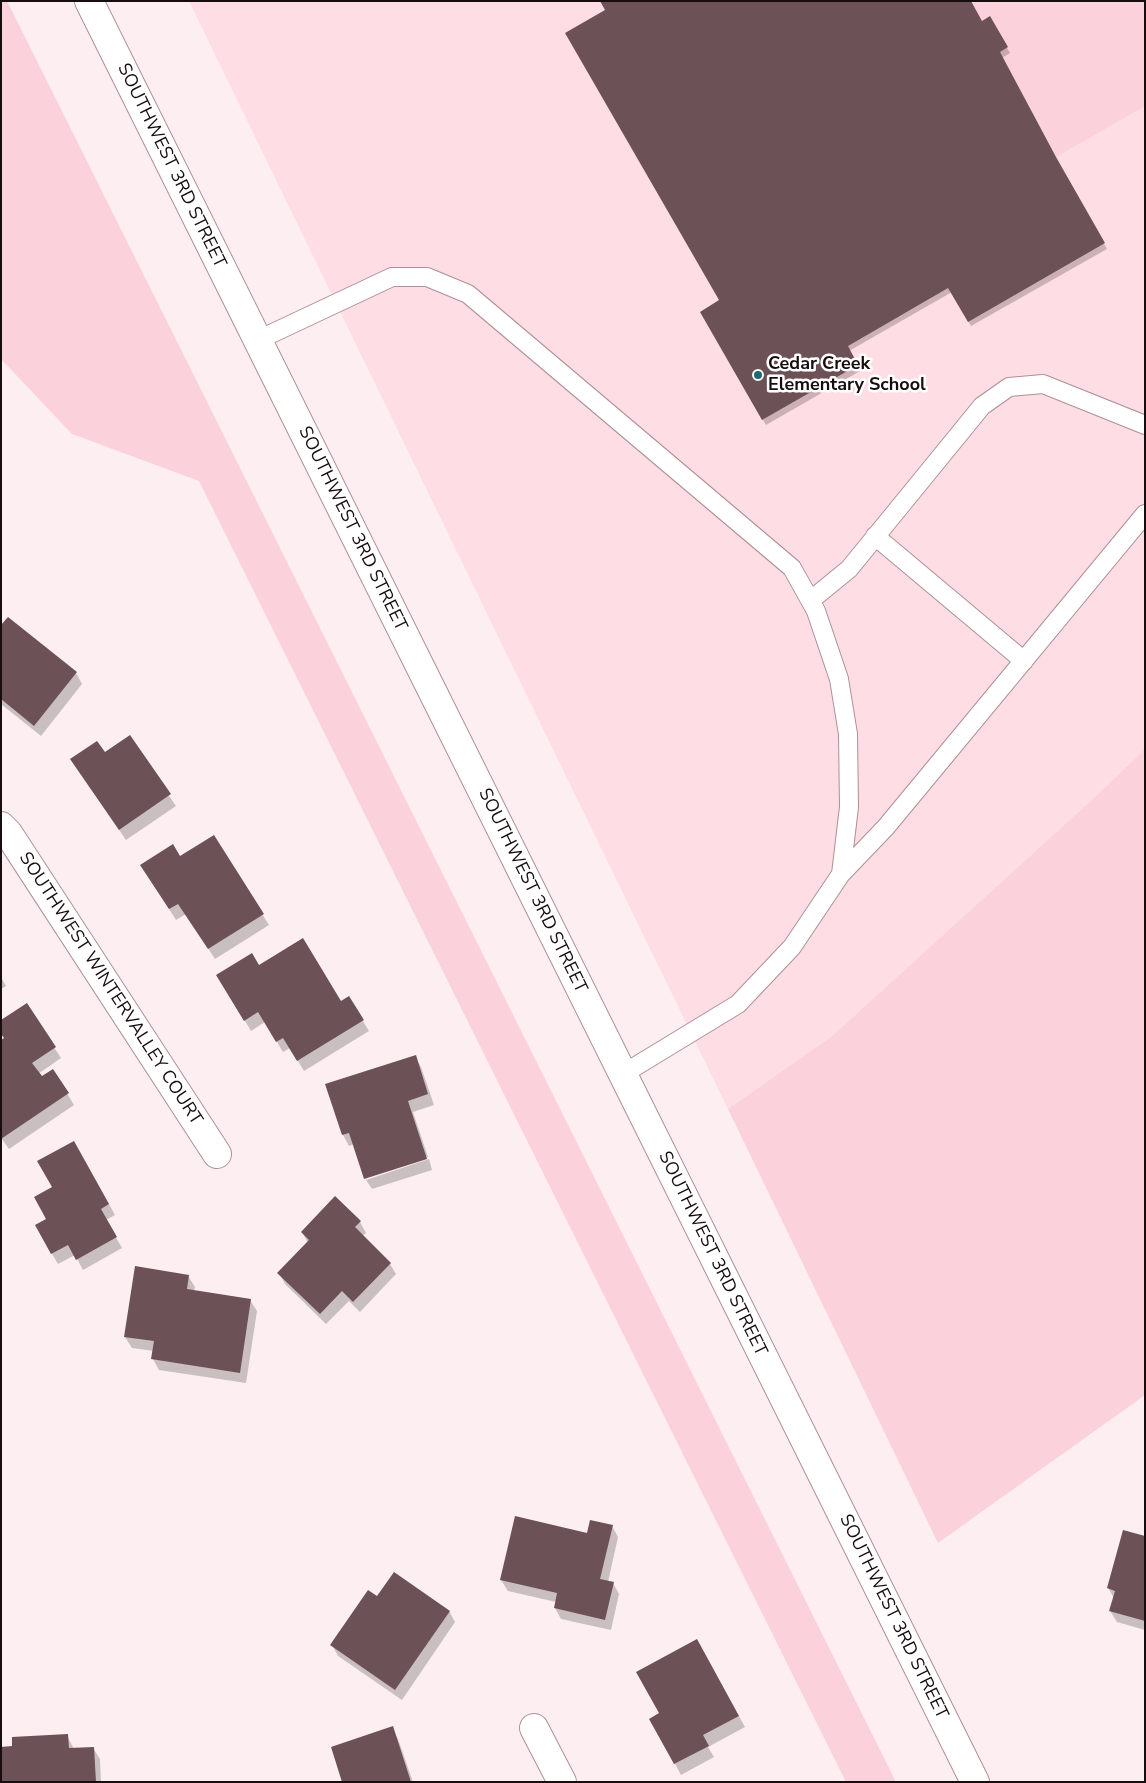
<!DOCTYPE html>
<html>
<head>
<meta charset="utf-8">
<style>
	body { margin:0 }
	#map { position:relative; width:1146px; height:1783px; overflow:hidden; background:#fceef1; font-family:"Nunito Sans",sans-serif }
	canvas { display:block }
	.frame { position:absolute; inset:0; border:2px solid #170d0f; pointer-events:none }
</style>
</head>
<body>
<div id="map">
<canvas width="1146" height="1783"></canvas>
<div class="frame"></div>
</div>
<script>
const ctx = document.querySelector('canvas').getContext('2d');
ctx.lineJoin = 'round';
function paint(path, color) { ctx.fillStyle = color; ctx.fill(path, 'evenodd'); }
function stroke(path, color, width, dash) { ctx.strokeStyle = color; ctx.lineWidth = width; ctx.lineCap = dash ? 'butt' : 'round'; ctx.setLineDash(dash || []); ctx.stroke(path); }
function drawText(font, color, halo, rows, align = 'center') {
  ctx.font = font + ' "Nunito Sans",sans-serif'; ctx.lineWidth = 5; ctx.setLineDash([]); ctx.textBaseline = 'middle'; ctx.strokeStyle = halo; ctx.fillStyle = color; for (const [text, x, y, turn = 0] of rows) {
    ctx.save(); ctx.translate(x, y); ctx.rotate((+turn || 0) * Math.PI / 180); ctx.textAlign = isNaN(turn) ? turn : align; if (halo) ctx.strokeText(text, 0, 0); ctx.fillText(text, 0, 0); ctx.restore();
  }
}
paint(new Path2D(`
	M189,1H1145V749L1096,796L832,1036L728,1109Z`), '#fedde4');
paint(new Path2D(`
	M1,1H7L896,1782H846L199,481L72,434L1,359Z
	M971,1H1145V106L1056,157L1000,52L1008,47L990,17L982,21Z
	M1145,749V1395L938,1543L728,1109L832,1036L1096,796Z`), '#fbd2db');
paint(new Path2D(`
	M990,18L1010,53L1002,58L1058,164L1107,249L971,326L952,292L849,351L860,371L766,425L702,312L721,301L982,23Z
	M1,627L76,673L82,684L41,736L1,704Z
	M129,737L176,806L126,840L72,760L104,754Z
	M180,858L262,914L269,925L215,959L186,914L176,920L148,876Z
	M259,966L341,1003L349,998L369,1031L304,1071L290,1048L283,1052L265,1022L251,1031L218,975Z
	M1,977L6,986L1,989Z
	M26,1005L61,1058L38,1074L42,1078L53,1070L74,1105L9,1149L1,1138L5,1039Z
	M415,1057L421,1067L434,1105L413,1112L428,1157L366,1177V1179L354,1144L349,1146L343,1135L327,1085Z
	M74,1142L115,1215L106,1220L122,1248L83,1270L75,1255L58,1264L36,1226L48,1219L53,1187Z
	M429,1159L432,1170L372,1189L366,1180Z
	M360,1222L366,1233L362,1236L390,1264L396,1274L360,1312L349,1301L326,1324L285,1284L279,1273L308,1243L302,1232Z
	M188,1276L195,1287L194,1291L250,1300L257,1311L246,1383L159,1370L153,1359L154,1351L132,1348L125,1337Z
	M612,1526L618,1537L608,1582L613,1583L619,1594L611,1630L561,1619L555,1608L556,1602L508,1591L501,1580L588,1535Z
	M1145,1537V1630L1117,1622L1110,1611L1114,1598L1108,1588Z
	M377,1598L449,1611L455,1622L402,1700L338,1656L332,1645Z
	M703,1651L745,1727L708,1747L714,1757L681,1775L651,1719L661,1714Z
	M392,1728L398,1739L413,1782H344Z
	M67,1736L74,1749L93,1748L100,1759L101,1782H1L13,1747Z`), '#0003');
paint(new Path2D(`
	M600,1H971L982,21L990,16L1008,47L1000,52L1056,157L1105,243L968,322L948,288L848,346L858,365L762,420L700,312L719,300L565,33L605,10Z
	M8,617L77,672L34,726L1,699V625Z
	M130,735L171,794L119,830L70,759L97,741L105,752Z
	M214,835L264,914L208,949L178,904L169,909L140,865L173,844L180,856Z
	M303,938L341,1001L349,996L364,1020L297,1061L283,1038L276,1042L258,1012L244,1021L216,975L252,953L259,965Z
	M27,1003L56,1047L32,1063L42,1076L53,1069L69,1093L1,1139V1040L4,1038L1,1034V1020Z
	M416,1055L428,1094L408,1101L427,1159L364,1179L349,1133L342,1135L325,1084Z
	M74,1141L109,1204L101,1209L117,1237L76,1260L68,1245L51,1254L35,1225L46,1219L34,1197L52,1187L37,1161Z
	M335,1196L361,1221L355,1227L391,1263L353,1302L342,1291L320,1314L277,1273L309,1240L301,1232Z
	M135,1266L189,1275L187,1289L251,1299L240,1373L151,1359L154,1341L124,1337Z
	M515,1516L587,1533L590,1520L613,1525L600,1579L614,1582L605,1620L554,1608L557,1593L500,1580Z
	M1123,1530L1145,1536V1621L1109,1611L1115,1591L1107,1588Z
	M394,1572L450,1611L395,1690L330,1645L368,1590L377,1596Z
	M697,1639L739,1716L703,1735L709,1746L674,1764L649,1719L659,1713L636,1672Z
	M393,1726L411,1782H342L331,1747Z
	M68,1734L69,1748L94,1747L96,1782H1V1747L12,1746V1737Z`), '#6c5157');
const lane = new Path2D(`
	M258,340L392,277H427L468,294L792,568L816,611L839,679L848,734L849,807L841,874L792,947L738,1004L623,1074
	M875,536L1024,661
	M811,600L849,569L982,406L1009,387L1043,384L1145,425
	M841,874L886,827L1145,514`);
const street = new Path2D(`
	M1,826L8,833L217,1154
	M534,1728L562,1782`);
const secondary = new Path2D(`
	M89,1L975,1782`);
stroke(lane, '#ae9096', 20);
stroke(street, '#ae9096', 30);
stroke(secondary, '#ae9096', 30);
stroke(lane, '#fff', 18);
stroke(street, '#fff', 28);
stroke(secondary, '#fff', 28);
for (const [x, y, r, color] of [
	[758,375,5,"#1e6774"]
]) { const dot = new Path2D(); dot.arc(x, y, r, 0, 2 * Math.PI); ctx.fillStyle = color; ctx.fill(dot); stroke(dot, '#fff', 2); }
drawText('18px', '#170d0f', '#fff', [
	["SOUTHWEST 3RD STREET",171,166,64],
	["SOUTHWEST 3RD STREET",352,529,64],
	["SOUTHWEST 3RD STREET",532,891,64],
	["SOUTHWEST WINTERVALLEY COURT",110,989,57],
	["SOUTHWEST 3RD STREET",712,1254,64],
	["SOUTHWEST 3RD STREET",893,1617,64]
]);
drawText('bold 18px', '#170d0f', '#fff', [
	["Cedar Creek",768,365],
	["Elementary School",768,386]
], 'left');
</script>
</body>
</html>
